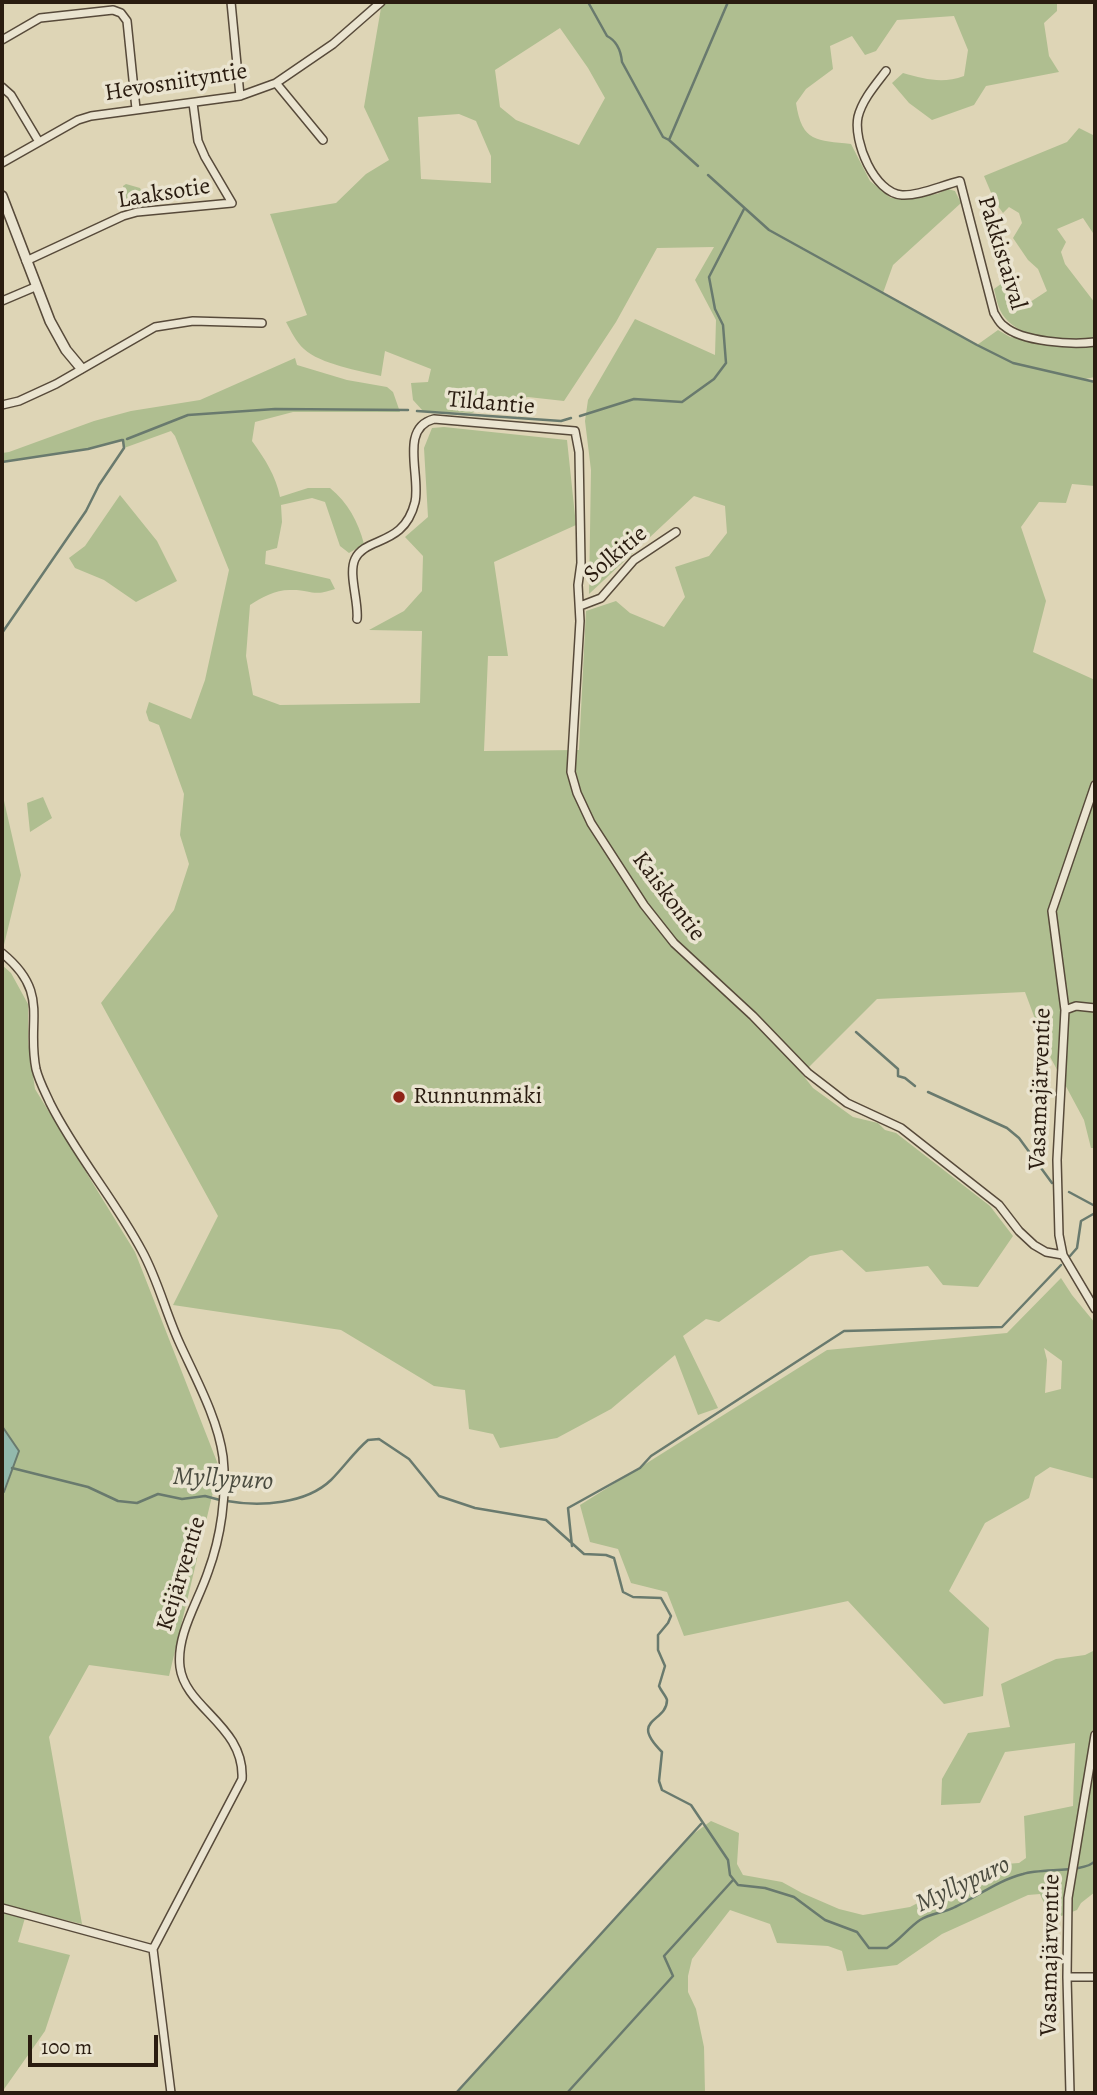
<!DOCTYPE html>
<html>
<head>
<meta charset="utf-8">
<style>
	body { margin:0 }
	#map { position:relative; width:1097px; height:2095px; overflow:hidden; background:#ded5b6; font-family:Alegreya,serif }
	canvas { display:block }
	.frame { position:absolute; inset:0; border:4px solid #2a1c10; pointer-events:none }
	.scale { position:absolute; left:28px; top:2035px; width:130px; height:32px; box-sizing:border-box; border:4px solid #2a1c10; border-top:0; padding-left:9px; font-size:21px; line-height:24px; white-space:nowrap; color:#2a1c10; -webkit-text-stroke:5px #eae4d0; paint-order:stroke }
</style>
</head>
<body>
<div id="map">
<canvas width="1097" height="2095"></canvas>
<div class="frame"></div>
<div class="scale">100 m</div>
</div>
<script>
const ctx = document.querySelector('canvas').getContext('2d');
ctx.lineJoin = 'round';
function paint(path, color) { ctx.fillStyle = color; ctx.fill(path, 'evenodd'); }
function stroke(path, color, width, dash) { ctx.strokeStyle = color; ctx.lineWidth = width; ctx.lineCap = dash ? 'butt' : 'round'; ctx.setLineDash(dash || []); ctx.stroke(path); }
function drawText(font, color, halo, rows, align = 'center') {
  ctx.font = font + ' Alegreya,serif'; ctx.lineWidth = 7; ctx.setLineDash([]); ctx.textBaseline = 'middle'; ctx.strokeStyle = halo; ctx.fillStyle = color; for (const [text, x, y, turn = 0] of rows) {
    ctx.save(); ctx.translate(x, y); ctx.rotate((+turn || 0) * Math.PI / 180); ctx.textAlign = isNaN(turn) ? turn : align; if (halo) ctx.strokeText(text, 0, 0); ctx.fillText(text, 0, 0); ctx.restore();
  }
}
paint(new Path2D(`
	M382,2H1057V11L1044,23L1049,56L1059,72L986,86L974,105L932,120L909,103L892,83L903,73C925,79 942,84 964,76L968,50L954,16L897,20L876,51L865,55L852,36L830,46L833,69L806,89L796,103C802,143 817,140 851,144L870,181L891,198L937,194L948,189L955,191L961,203L893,265L883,293L977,345L998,330L1010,337L1095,347V377L1085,379L1095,382V486L1072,484L1066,503L1039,502L1021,527L1046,601L1033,652L1095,680V1148H1091L1084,1120L1047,1051L1025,992L877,999L802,1074L813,1088L853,1117L878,1123L885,1130L896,1133L990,1206L1013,1236L978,1287L943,1285L928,1266L866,1272L842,1250L810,1256L719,1322L706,1319L683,1336L718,1408L698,1415L675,1355L611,1409L557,1438L500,1448L493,1434L469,1429L465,1390L434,1386L341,1330L173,1305L218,1216L101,1003L174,910L189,864L180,835L184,794L159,725L149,721L146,712L149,702L191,719L205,680L229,570L175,436L171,431L124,448L122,440L88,449L2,462V453L9,452L94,421L131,411L200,400L295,358L297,365L347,380L387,387L393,392L400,412H293L255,422L252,441C265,459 276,476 280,497L308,488H330C348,503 358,521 364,544L349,553L340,546L325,502L312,498L281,505L282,522L277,548L266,551L265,564L330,579L335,589C311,597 314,590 292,590C277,589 262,597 250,605L246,656L253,695L280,705L420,703L422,631L369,630L404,611L422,591L423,556L405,537L428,517L424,448L432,428L444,427L567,440L576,525L494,562L508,656H488L484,751L579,750L586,611L616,601L630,613L664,627L685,597L675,567L709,556L727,533L725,506L694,496L589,594L591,470L585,421L588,400L635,319L715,355L716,320L695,280L714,247L657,248L616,322L564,401L528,397L491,404L472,413L423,411L413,400L411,383L428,382L431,369L385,351L381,376C360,371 320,364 304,349C296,342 291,331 286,322L307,315L270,214L336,203L366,174L389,160L364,107ZM560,28L588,68L605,98L579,145L516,120L500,107L495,70ZM459,114L476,121L491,156V183L421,179L418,117Z
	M1079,128L1095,136V236L1083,218L1057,229L1066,242L1061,252L1065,264L1095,303V338C1066,342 1015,341 1000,310C997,304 996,296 994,289L1005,281L1021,308L1047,291L1038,269L1028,260L1013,238L1022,223L1019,213L1009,207L1003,213L995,202L984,176L1067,142Z
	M126,184L140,188L147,202L126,205L123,186Z
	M120,495L157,541L177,581L136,602L104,580L75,568L69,558L85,546Z
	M2,792L21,875L2,953Z
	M43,797L52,818L30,832L27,803Z
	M2,965L11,973L28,1004V1042L35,1089L135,1252L219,1467L169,1676L89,1665L49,1737L82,1924L27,1911L18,1942L70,1955L45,2031L2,2092V1492H5L19,1451L2,1426Z
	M1061,1278L1072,1295L1095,1323V1479L1050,1467L1035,1477L1029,1498L985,1523L949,1591L989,1628L983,1696L944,1704L848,1601L684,1636L667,1592L631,1583L618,1549L590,1542L580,1505L827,1350L1007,1333ZM1044,1348L1062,1361L1061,1389L1045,1393L1047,1360Z
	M1095,1650V1892L1081,1903L1077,1910L1051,1920L1040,1894L1028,1895L942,1934L897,1965L847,1971L842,1951L828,1946L777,1943L770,1924L730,1910L692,1959L688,1976V1992L696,2009L704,2047L705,2093H456L689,1837L711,1821L739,1833L737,1864L743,1875L782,1882L802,1893L839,1909L863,1915L910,1907L991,1865L1019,1863L1026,1858L1024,1816L1073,1806L1075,1743L1005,1752L980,1803L941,1805L942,1779L968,1733L1010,1727L1001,1684L1056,1659L1085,1655Z`), '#afbe90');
const water = new Path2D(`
	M2,1426L19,1451L4,1492H2Z`);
paint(water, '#93b9ad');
stroke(water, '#697a6e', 2);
stroke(new Path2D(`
	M588,2L607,36C617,41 621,52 622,62L663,137L669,140L698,166
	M669,140L728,2
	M708,175L769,230L977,345L1013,363L1095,382
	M417,411L561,421L571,418
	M580,416L634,399L682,402L714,379L726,363L723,325L715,309L709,277L744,209
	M127,439L188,415L275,409L408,410
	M2,462L88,449L122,440
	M2,633L86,511L99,485L124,448L123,440
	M856,1032L898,1069V1076L905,1078L915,1086
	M928,1092L1007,1128L1019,1138L1052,1183
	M1069,1192L1095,1206
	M1070,1256L1077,1248L1081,1221L1095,1213
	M12,1468L88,1487L118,1501L137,1503L158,1494L182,1499L205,1496L220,1500
	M227,1501C260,1507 306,1504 331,1480C344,1467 354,1452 368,1440L379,1439L409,1459L439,1496L475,1508L546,1520L584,1554L606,1555L614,1558L623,1592L633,1597L661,1598L671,1616L668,1623L658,1635V1650L665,1666L659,1686C661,1691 666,1696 667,1700C667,1723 628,1718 662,1752L659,1781L662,1790L691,1805L728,1860L730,1875L738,1885L765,1888L794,1897L825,1920L857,1932L869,1948H887C900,1940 908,1928 920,1920C931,1913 944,1913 955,1907C978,1896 999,1880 1023,1874C1042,1868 1085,1873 1095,1861
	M572,1546L568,1508L640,1468L651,1456L844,1331L1002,1327L1061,1265
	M456,2093L701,1824
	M567,2093L673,1976L664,1956L733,1880`), '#697a6e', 2.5);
const minor = new Path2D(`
	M231,2L240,96
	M2,40L40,18L113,10L121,13L127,21L136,109
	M886,71C876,84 862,100 858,117C853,141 874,193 902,195C920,196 942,185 960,181L994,313C997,317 999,323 1004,326C1022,342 1072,345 1095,342
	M276,83L323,140
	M2,87L11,95L39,142
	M2,163L78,120L91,116L240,96L276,83L333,44L381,2
	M26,261L123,216L137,212L232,203L205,157L198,141L193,103
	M2,301L35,287
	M2,405L19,401L56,384L155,327L193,321L262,323
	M580,606L601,598L634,560L676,532
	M357,619C359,602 348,574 355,559C366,536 404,547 415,502C421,476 399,428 434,419L575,431L579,452L581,563L578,585L580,621L571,772L577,793L591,823L644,905L674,943L753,1016L808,1073L847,1103L901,1128L999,1205L1019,1231L1034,1245L1046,1252L1063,1255
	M1095,785L1052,911L1065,1010L1057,1160L1059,1235L1063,1255L1095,1309
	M2,953C51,993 26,1020 36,1069C39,1081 45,1092 50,1103C76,1155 115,1200 142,1251C158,1280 166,1314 180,1344C196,1379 218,1419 223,1457C227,1495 221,1537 208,1572C198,1602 176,1635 180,1667C185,1708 245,1726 242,1779L153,1949L171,2093
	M1065,1010L1076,1006L1095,1008
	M2,1908L153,1949
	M1067,1977H1095
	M1070,2093L1067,1977L1068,1898L1095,1735`);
const tertiary = new Path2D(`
	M2,196L50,321L66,350L81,368`);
stroke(minor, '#574a3a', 10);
stroke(tertiary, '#574a3a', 12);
stroke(minor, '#eae4d0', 7);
stroke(tertiary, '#eae4d0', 9);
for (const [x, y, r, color] of [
	[399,1097,7,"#8f2418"]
]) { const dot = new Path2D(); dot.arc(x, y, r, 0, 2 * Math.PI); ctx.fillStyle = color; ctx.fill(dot); stroke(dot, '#eae4d0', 2.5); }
drawText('24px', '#2a1c10', '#eae4d0', [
	["Hevosniityntie",176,83,-9],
	["Laaksotie",164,194,-9],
	["Pakkistaival",1001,253,73],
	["Tildantie",491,404,5],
	["Solkitie",616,555,-40],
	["Kaiskontie",668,897,53],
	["Vasamajärventie",1041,1089,-88],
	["Keijärventie",182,1574,-73],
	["Vasamajärventie",1051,1955,-89]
]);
drawText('24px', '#2a1c10', '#eae4d0', [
	["Runnunmäki",413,1097]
], 'left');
drawText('italic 26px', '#4a4b3f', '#eae4d0', [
	["Myllypuro",223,1480,3],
	["Myllypuro",963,1885,-25]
]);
</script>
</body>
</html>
